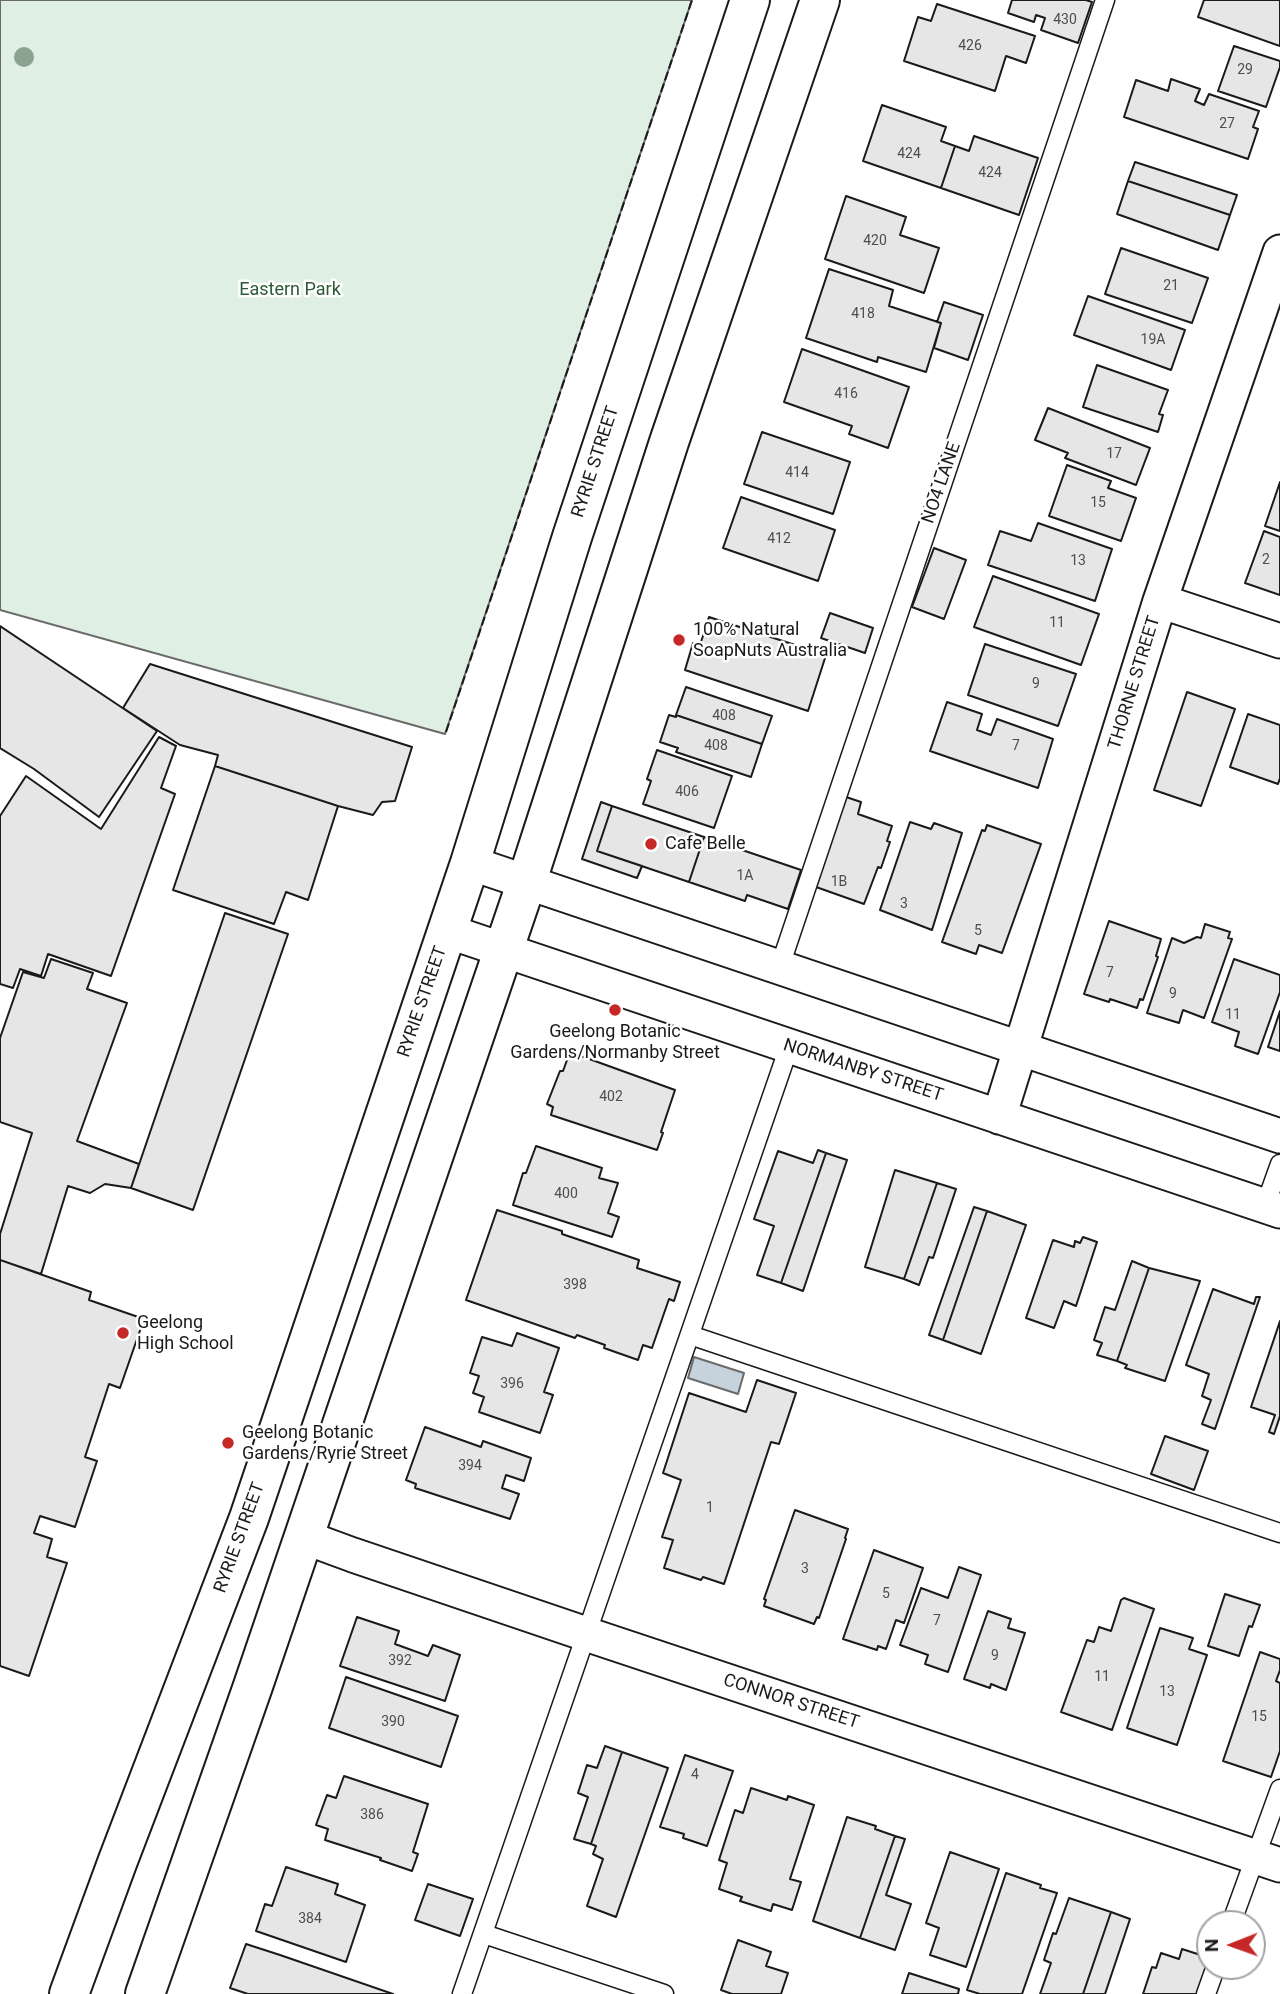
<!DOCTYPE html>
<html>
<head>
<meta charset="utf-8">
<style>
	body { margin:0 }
	#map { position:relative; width:1280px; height:1994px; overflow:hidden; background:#fff; font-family:Roboto,sans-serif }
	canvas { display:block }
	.north { position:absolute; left:1196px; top:1910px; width:70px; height:70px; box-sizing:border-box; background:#fff; border:2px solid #a3a3a3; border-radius:50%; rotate:269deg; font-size:19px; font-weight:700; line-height:28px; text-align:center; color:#1a1a1a }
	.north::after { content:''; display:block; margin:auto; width:24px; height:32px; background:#c62828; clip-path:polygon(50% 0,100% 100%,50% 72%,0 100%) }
</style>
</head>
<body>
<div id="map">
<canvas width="1280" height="1994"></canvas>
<div class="north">N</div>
</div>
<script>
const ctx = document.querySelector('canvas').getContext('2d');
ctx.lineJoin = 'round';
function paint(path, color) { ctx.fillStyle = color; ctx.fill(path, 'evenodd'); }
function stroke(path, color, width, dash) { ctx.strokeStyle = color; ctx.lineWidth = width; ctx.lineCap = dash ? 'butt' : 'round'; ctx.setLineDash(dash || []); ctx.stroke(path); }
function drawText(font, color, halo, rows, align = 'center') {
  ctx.font = font + ' Roboto,sans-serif'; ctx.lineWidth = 5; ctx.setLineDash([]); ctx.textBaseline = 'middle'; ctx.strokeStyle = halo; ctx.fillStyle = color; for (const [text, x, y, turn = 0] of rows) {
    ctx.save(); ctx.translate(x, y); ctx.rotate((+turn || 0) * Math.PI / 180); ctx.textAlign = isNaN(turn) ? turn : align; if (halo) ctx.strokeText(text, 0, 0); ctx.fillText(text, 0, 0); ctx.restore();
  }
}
const green = new Path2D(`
	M0,0H692L445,734L0,610Z`);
paint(green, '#e0efe3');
stroke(green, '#6a6a6a', 2);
const water = new Path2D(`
	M694,1357L744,1373L738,1394L688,1378Z`);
paint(water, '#c6d2dc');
stroke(water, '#6a6a6a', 2);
const building = new Path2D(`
	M1012,0H1086L1092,2L1078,43L1041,30L1045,18L1036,15L1034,22L1008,13Z
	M1204,0H1280V46L1198,17Z
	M937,4L1035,36L1026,63L1006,56L995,91L904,61L918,17L931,21Z
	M1234,46L1280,61V67L1266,107L1218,91Z
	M1171,79L1200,89L1195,101L1204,105L1209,94L1259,111L1253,127L1258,129L1248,159L1124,117L1136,80L1168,91Z
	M882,105L946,127L941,141L955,146L941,188L863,161Z
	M974,136L1038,158L1019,215L941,188L955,146L969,151Z
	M1135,162L1237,195L1230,215L1128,181Z
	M1128,181L1230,215L1218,250L1117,214Z
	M846,196L906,217L900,235L939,248L924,293L825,259Z
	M1121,248L1208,278L1192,323L1105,294Z
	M829,269L893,290L889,306L941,323L926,372L878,357L877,362L806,338Z
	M1088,296L1185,330L1171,370L1074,335Z
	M944,302L983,315L968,360L934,348L941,323L937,322Z
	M802,349L909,387L888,448L849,434L852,426L784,402Z
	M1097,365L1168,390L1159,414L1163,415L1158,432L1083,407Z
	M1048,408L1150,448L1136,485L1065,458L1068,453L1035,440Z
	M762,432L850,462L833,514L744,484Z
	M1067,465L1111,481L1108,488L1136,498L1121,541L1049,516Z
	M1280,482V531L1265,526Z
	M741,497L835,530L818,581L723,548Z
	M1038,523L1112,549L1095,601L988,565L1000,531L1031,541Z
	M1264,531L1280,537V595L1245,583Z
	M934,548L966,560L944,619L912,607Z
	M993,576L1099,614L1081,665L974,627Z
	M830,613L873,628L865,653L821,638Z
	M709,617L826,655L808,711L685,670L693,643L700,645Z
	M0,626L157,731L99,817L34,769L0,748Z
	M985,644L1076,674L1058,726L968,695Z
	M150,664L412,747L395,801L382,802L373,815L338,806L215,766L218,755L180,745L123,708Z
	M686,687L772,716L762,744L676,715Z
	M1187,692L1235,709L1201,806L1154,790Z
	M947,702L982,714L977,730L991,735L997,719L1053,739L1038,788L930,751Z
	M1248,714L1280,725V778L1278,784L1230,767Z
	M669,715L676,717V715L762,744L751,777L676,752L678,748L660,742Z
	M159,737L176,746L161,788L175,794L111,976L48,954L41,976L20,969L13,988L0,984V816L26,776L101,829Z
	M657,750L732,776L714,828L643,804L651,781L647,779Z
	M215,766L338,806L308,900L286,892L274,924L173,890Z
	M846,797L861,802L858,814L892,826L887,841L890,842L881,868L878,867L864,904L816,887Z
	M601,802L612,806L597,851L642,866L637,878L582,859Z
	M612,806L704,837L689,882L597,851Z
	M910,822L931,829L934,823L962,833L932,930L880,910Z
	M987,825L1041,844L1002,953L979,945L976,954L942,942L982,830L985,831Z
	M704,837L801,870L788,909L747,895L745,901L689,882Z
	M225,913L288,934L193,1210L131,1188Z
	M1109,921L1161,939L1156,956L1158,957L1143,1000L1140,999L1137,1008L1110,999L1109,1002L1084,994Z
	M1205,924L1230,932L1228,938L1232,939L1204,1018L1183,1010L1179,1023L1147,1013L1172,938L1184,943L1197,937L1201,938Z
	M51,959L93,973L87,989L127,1003L77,1141L139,1164L131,1188L105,1184L90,1193L68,1186L41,1274L0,1260V1234L32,1133L0,1122V1038L23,972L44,978Z
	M1234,959L1280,975V992L1258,1054L1235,1046L1239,1032L1212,1022Z
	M1280,1011V1051L1268,1047Z
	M570,1052L675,1090L661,1132L663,1133L657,1150L551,1115L553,1107L547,1104L558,1076L560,1071H563Z
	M536,1146L602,1168L599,1178L618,1183L608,1213L619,1217L612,1237L513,1205L523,1173H526Z
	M818,1150L826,1153L781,1283L757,1275L774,1226L754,1219L778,1151L813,1163Z
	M826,1153L847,1160L803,1291L781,1283Z
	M895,1170L937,1183L904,1279L865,1267Z
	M937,1183L956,1189L933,1258L929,1257L919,1285L904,1279Z
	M974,1207L987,1211L943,1340L929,1335Z
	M497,1210L562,1231V1234L639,1260L637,1268L680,1282L674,1301L669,1299L652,1348L643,1345L638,1360L604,1348L605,1345L577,1335L575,1338L466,1300Z
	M987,1211L1026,1225L981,1354L943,1340Z
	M1083,1237L1097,1242L1076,1306L1064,1301L1054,1328L1026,1318L1053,1240L1074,1247L1075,1241L1080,1243Z
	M0,1260L91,1292L89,1300L144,1319L120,1388L109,1384L85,1457L97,1461L75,1527L40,1516L34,1533L52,1539L47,1557L67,1563L29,1676L0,1666Z
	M1132,1261L1149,1268L1117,1361L1097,1355L1102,1343L1094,1340L1105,1307L1115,1310Z
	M1149,1268L1200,1281L1165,1381L1125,1368L1127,1365L1117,1361Z
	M1213,1289L1254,1304L1256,1297H1260L1215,1429L1202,1424L1211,1400L1202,1396L1209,1374L1186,1365Z
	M1280,1321V1416L1274,1434L1269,1432L1275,1415L1251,1407Z
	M517,1333L559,1348L544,1392L553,1395L540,1433L479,1412L484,1397L473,1393L479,1376L470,1373L482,1337L512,1346Z
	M757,1380L796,1393L779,1444L771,1442L724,1584L703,1577L701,1580L664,1568L673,1540L662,1537L681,1480L663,1473L689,1393L746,1412Z
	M425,1427L481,1447L483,1441L531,1458L524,1481L506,1475L502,1488L519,1494L510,1519L415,1488L416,1484L406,1480Z
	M1165,1436L1208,1451L1194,1490L1151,1474Z
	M795,1510L848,1529L845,1538L846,1539L819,1618L817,1617L814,1624L764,1606L766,1600L764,1599Z
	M874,1550L923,1568L904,1623L896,1620L886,1649L878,1646L877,1650L843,1639Z
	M959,1567L981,1575L948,1672L925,1664L928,1655L900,1645L921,1588L948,1598Z
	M1225,1594L1260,1605L1252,1627L1249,1626L1239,1656L1208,1646Z
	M1124,1598L1154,1609L1112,1730L1061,1712L1087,1640L1094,1642L1099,1627L1111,1631L1121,1600Z
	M988,1611L1011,1619L1008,1628L1025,1633L1006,1690L991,1684L990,1688L964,1679Z
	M357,1617L399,1631L395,1644L428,1656L433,1645L460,1655L445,1701L340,1666Z
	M1160,1628L1193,1638L1189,1649L1207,1655L1177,1745L1127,1728Z
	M1260,1652L1280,1659V1670L1276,1681L1280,1683V1751L1271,1777L1223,1761Z
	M346,1677L458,1716L441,1767L329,1728Z
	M605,1746L622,1752L591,1844L574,1839L588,1797L578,1793L587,1765L597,1768Z
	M622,1752L668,1768L616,1917L587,1906L603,1859L593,1854L596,1846L591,1844Z
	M685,1755L733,1771L707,1846L683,1838L684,1834L660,1827Z
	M344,1776L428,1804L413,1852L418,1854L412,1871L380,1860L381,1858L325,1840L328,1829L316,1825L327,1795L336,1798Z
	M751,1788L787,1800L788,1796L814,1805L790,1879L801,1882L792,1910L773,1904L771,1911L740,1901L742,1897L719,1889L727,1863L719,1860L735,1810L743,1813Z
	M847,1817L876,1826L875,1829L895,1836L860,1938L813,1921Z
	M895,1836L905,1839L886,1895L911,1904L895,1950L860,1938Z
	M950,1852L999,1869L966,1967L930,1955L939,1928L926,1923Z
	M286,1867L338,1884L335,1894L365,1905L346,1962L256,1931L265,1904L272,1906Z
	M1006,1873L1041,1885L1040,1888L1057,1893L1022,1994H980L967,1990Z
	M428,1884L473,1899L460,1936L415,1920Z
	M1069,1898L1111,1912L1083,1994H1040L1051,1963L1044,1960L1053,1933L1056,1934Z
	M1111,1912L1130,1919L1105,1994H1083Z
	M738,1940L771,1952L766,1966L788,1973L781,1994H732L721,1990Z
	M246,1944L280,1955L393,1994H248L230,1988Z
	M1182,1949L1210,1958L1198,1994H1143L1152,1967L1156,1968L1161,1953L1179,1959Z
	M909,1973L959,1989L958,1994H902Z`);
paint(building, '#e6e6e6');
stroke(building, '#1a1a1a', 2);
const service = new Path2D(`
	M780,966L1105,0
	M1265,1206L1280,1164
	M690,1335L1280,1533
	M1231,1924L1280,1789
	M484,1934L664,1994
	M462,1994L789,1047
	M1206,1994L1216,1966`);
const minor = new Path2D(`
	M1160,601L1280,641
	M470,863L1280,1136
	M447,931L1280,1211
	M999,1117L1160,601L1280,252
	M304,1537L353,1555L586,1634L1280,1865`);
const secondary = new Path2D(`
	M69,1994L117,1863L249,1518L470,863L572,537L750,0
	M145,1994L253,1686L527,881L669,442L820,0`);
stroke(service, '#1a1a1a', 21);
stroke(minor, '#1a1a1a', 37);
stroke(secondary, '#1a1a1a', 42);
stroke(service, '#fff', 18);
stroke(minor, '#fff', 33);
stroke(secondary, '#fff', 38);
stroke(new Path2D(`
	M446,732L692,0`), '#1a1a1a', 2, [9, 3.5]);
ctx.fillStyle = '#8aa48f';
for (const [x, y] of [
	[24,57]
]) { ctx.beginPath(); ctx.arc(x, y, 10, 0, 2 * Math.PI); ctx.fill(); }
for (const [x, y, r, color] of [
	[679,640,7,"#c62828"],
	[651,844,7,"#c62828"],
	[615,1010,7,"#c62828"],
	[123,1333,7,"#c62828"],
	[228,1443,7,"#c62828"]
]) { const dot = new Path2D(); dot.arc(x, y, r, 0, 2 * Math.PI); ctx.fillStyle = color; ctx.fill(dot); stroke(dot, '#fff', 2.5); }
drawText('14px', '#4d4d4d', null, [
	["430",1065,20],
	["426",970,46],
	["29",1245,70],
	["27",1227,124],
	["424",909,154],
	["424",990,173],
	["420",875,241],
	["21",1171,286],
	["418",863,314],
	["19A",1153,340],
	["416",846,394],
	["17",1114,454],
	["414",797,473],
	["15",1098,503],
	["412",779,539],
	["2",1266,560],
	["13",1078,561],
	["11",1057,623],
	["9",1036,684],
	["408",724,716],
	["408",716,746],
	["7",1016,746],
	["406",687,792],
	["1A",745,876],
	["1B",839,882],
	["3",904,904],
	["5",978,931],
	["7",1110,973],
	["9",1173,994],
	["11",1233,1015],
	["402",611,1097],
	["400",566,1194],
	["398",575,1285],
	["396",512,1384],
	["394",470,1466],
	["1",710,1508],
	["3",805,1569],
	["5",886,1594],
	["7",937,1621],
	["9",995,1656],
	["392",400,1661],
	["11",1102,1677],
	["13",1167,1692],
	["15",1259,1717],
	["390",393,1722],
	["4",695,1775],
	["386",372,1815],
	["384",310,1919]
]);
drawText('18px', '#2b5a34', '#fff', [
	["Eastern Park",290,290]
]);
drawText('18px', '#1a1a1a', '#fff', [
	["RYRIE STREET",596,462,-72],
	["NO4 LANE",942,483,-71],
	["THORNE STREET",1135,683,-73],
	["RYRIE STREET",423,1002,-71],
	["NORMANBY STREET",863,1071,18],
	["RYRIE STREET",240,1538,-70],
	["CONNOR STREET",791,1702,18]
]);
drawText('18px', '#1a1a1a', '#fff', [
	["100% Natural",693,630],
	["SoapNuts Australia",693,651],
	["Cafe Belle",665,844],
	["Geelong Botanic",615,1032,"center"],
	["Gardens/Normanby Street",615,1053,"center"],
	["Geelong",137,1323],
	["High School",137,1344],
	["Geelong Botanic",242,1433],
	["Gardens/Ryrie Street",242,1454]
], 'left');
</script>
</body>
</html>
